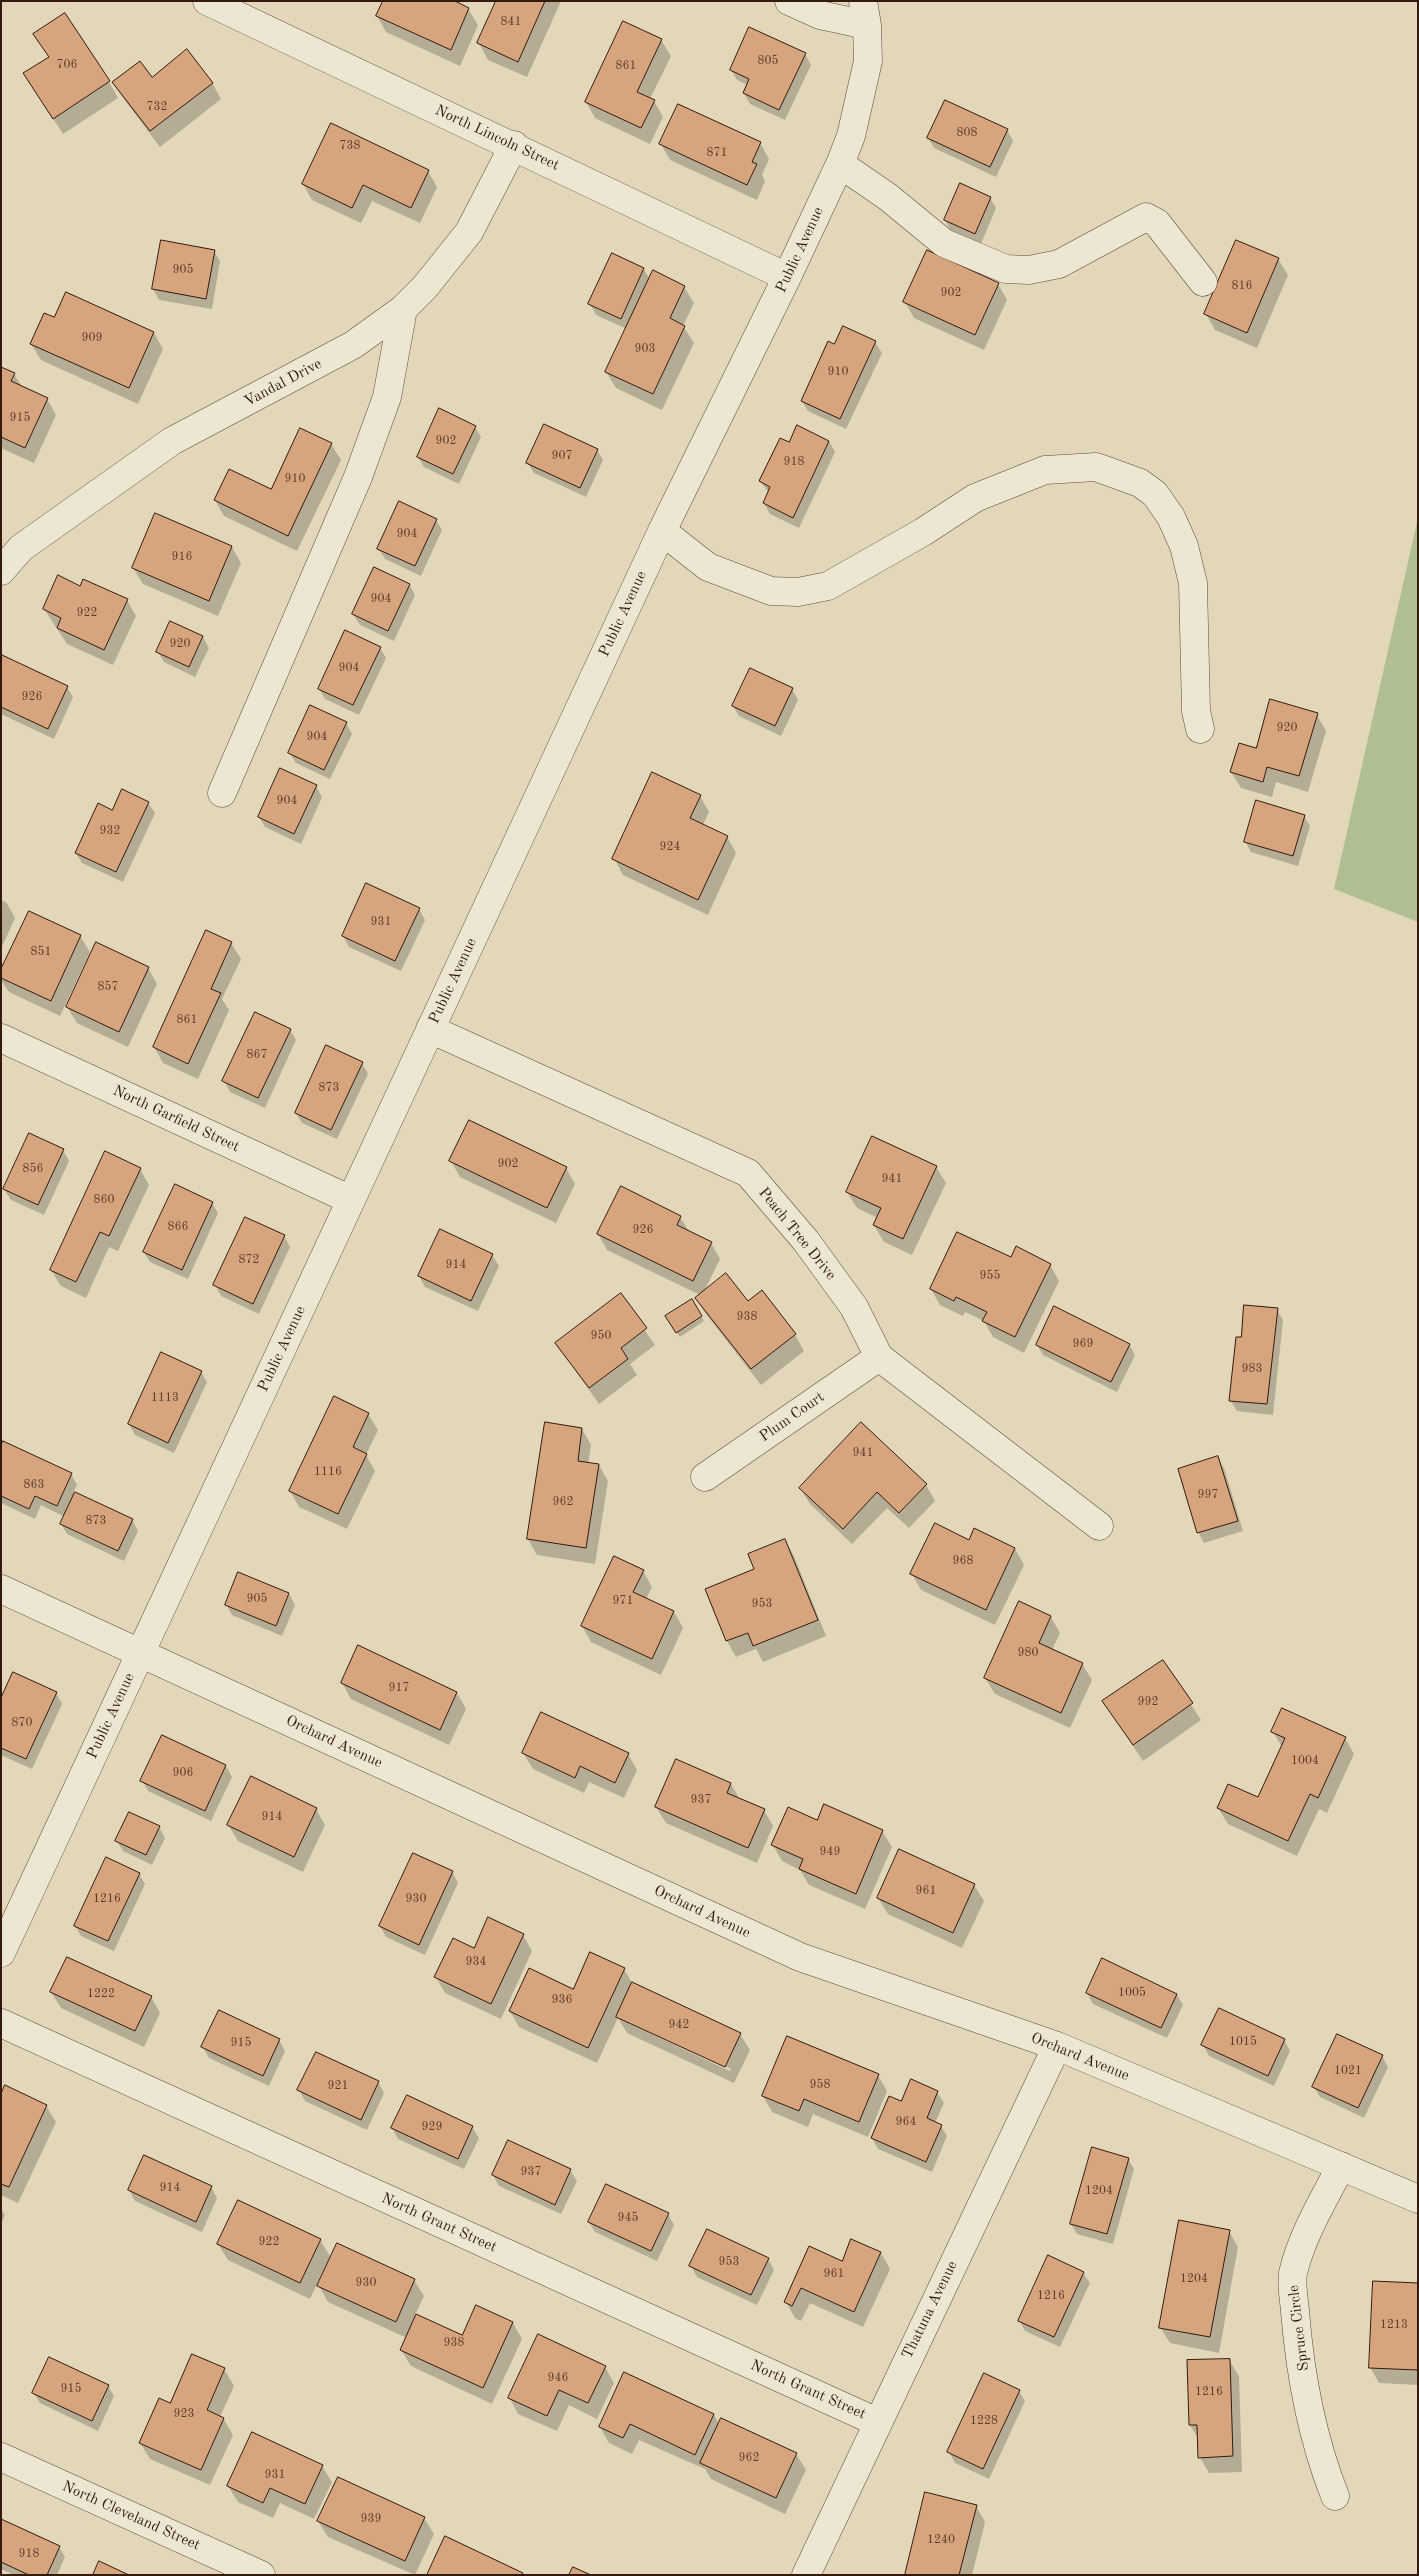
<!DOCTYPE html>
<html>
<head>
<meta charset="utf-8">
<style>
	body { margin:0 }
	#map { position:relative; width:1419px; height:2576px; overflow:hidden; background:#e2d8b9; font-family:"Old Standard TT",serif }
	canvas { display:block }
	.frame { position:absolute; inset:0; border:2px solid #34190d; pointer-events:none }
</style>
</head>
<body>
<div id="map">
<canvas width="1419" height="2576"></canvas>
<div class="frame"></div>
</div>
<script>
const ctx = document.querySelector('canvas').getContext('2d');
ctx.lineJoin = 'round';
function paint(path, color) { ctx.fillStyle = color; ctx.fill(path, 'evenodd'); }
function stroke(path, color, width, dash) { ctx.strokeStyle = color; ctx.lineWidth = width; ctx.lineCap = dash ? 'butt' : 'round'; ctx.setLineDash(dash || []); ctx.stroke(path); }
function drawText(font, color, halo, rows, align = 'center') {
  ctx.font = font + ' "Old Standard TT",serif'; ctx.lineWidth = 4; ctx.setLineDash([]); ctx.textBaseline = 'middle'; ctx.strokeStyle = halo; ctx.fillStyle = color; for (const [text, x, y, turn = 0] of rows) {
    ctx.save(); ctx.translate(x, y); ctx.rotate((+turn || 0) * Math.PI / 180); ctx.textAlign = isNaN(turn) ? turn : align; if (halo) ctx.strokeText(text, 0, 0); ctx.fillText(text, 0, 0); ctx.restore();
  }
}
paint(new Path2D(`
	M1418,518V922L1334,889Z`), '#b0bf91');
paint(new Path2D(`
	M498,1H561L527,77L488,60L479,43Z
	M468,9L478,25L460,66L386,32L377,16Z
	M623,23L661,40L671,56L650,99L654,101L663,117L650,144L595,118L586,102Z
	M35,34L109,82L118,98L63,134L25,74L49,58Z
	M805,54L811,65L785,120L750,104L744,93L748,85L737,80L731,70Z
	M152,78L212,83L221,99L160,147L123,98L114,82Z
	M1007,130L1013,141L996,177L934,148L928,138Z
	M760,143L769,159L762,175L765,181L757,200L670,160L661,144Z
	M428,171L437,187L420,223L372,201L361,223L312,200L303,184Z
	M990,198L996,208L981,244L951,231L945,220Z
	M162,242L214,251L220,261L212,309L159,300L153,289Z
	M1278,259L1288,275L1257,348L1215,330L1206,314Z
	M644,269L650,280L684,287L694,303L683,326L694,343L662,410L616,388L606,372L627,329L596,315L590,304Z
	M998,284L1007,300L984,350L914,318L905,302Z
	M154,333L163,349L138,404L41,360L31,344Z
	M875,342L882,353L846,429L808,411L802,401L835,345Z
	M1,368L14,374L22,387L47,399L56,415L34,463L1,448Z
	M475,427L481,437L459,484L424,467L418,457Z
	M829,441L835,452L799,528L770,514L764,503L769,493L760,481L790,444Z
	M331,444L341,460L297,551L224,516L215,500L272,491Z
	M597,450L603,460L586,497L534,473L527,462Z
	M156,515L232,547L241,563L218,616L143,584L133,568Z
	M436,520L442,530L421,576L385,559L379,549Z
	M409,584L415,595L394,641L360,625L353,614Z
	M81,587L127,600L136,616L113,665L67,644L44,609Z
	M171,623L203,637L209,648L195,677L164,662L158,652Z
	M380,648L386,658L359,715L325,699L319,689Z
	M2,657L67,687L73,697L54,739L1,714Z
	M792,689L798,700L781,736L739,716L733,706Z
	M1317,715L1326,731L1308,792L1276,782L1272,797L1241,788L1231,772L1257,750Z
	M346,723L352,734L330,779L296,763L289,752Z
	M316,786L322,797L301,844L265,827L259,817Z
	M700,796L709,812L703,825L727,837L736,853L708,915L623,875L614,858Z
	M148,803L155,813L123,882L82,863L76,853L113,812Z
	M1304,816L1310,826L1298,866L1251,852L1245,841Z
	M1,900L6,902L15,918L1,949Z
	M419,909L425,920L401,971L349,947L343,936Z
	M80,936L90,952L60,1016L9,992L1,980V972Z
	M231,943L241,959L222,999L229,1010L198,1079L163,1063L154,1047Z
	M148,968L157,984L128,1047L77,1023L67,1007Z
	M290,1030L296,1040L265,1108L230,1092L224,1081Z
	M362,1063L368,1074L337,1139L302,1123L296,1113Z
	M63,1150L69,1161L44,1215L11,1200L4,1189Z
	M451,1161L566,1168L575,1184L556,1223L460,1177Z
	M936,1167L946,1183L912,1255L884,1242L874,1225L878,1218L857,1208L847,1192Z
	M140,1169L149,1185L118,1251L109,1247L86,1298L61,1286L51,1270Z
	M212,1203L218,1213L188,1279L150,1262L144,1252Z
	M680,1217L690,1233L711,1243L720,1259L704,1292L748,1302L761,1292L795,1335L804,1351L761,1385L706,1314L696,1298L700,1295L607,1250L598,1234Z
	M440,1231L492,1255L499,1266L478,1311L425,1287L419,1276Z
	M284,1236L290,1247L259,1314L221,1296L215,1285Z
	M1011,1259L1050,1265L1059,1281L1024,1353L993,1337L984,1321L965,1312L963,1316L940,1305L931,1289Z
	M620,1295L655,1345L630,1364L637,1375L599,1404L556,1343Z
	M692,1301L704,1321L680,1337L670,1321Z
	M1277,1310L1283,1320L1273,1415L1237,1411L1230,1400L1242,1339Z
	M1129,1344L1135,1355L1117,1392L1043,1355L1037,1345Z
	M201,1372L207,1382L174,1453L135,1435L129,1424Z
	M368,1414L378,1430L366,1455L375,1471L347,1529L299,1507L290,1491Z
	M582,1429L591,1445L588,1464L599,1465L608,1481L595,1564L537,1555L528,1539Z
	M1,1449L71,1474L77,1485L73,1493L132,1520L138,1531L124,1561L67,1534L61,1524L65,1517L41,1505L35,1519L1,1503Z
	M1218,1458L1224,1468L1243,1531L1204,1543L1198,1532Z
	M926,1485L935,1501L909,1528L887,1508L852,1544L810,1504L800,1488Z
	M785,1540L794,1556L826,1636L763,1662L756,1649L736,1657L727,1641L707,1590L756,1570Z
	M970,1542L1015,1549L1024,1565L995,1625L921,1590L912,1574Z
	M643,1571L652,1587L646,1599L674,1612L683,1628L661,1675L591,1642L582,1626Z
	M289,1594L295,1605L282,1636L232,1615L226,1604Z
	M1051,1617L1060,1633L1052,1650L1082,1664L1092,1680L1070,1728L995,1694L985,1678Z
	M1163,1661L1201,1720L1143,1761L1104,1702Z
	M342,1683L457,1693L466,1709L449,1745L351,1699Z
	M56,1693L62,1704L32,1769L1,1755V1701Z
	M1273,1732L1345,1738L1354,1754L1327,1813L1319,1809L1297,1856L1228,1824L1218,1808L1258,1799L1282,1747Z
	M162,1737L226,1766L232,1777L211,1821L148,1791L142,1780Z
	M523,1753L628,1754L637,1770L624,1798L589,1782L584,1793L533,1769Z
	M731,1784L740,1800L764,1810L773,1826L757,1863L666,1823L656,1807Z
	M316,1809L325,1825L303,1872L238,1841L228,1825Z
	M818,1821L882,1831L892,1847L865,1909L809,1885L800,1870L782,1861L773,1845Z
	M159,1827L165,1838L152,1865L123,1851L117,1841Z
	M452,1872L458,1883L425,1955L386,1937L380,1926Z
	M139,1874L145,1884L114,1951L81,1936L75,1926Z
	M974,1885L984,1901L962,1948L888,1914L878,1898Z
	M523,1935L532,1951L501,2019L445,1993L436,1977L475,1949Z
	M624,1969L632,1983L740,2034L750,2050L734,2083L627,2033L618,2018L597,2063L519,2027L510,2011L573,1991ZM630,2022L731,2069L730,2071L630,2024Z
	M51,1992L151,1997L160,2013L144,2047L61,2008Z
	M1087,1993L1177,1995L1183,2005L1167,2038L1093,2004Z
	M279,2040L285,2051L269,2086L209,2058L203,2047Z
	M1284,2040L1290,2051L1274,2086L1209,2056L1203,2045Z
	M1382,2056L1388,2067L1364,2118L1320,2097L1314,2087Z
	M878,2075L887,2091L868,2137L813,2114L808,2127L772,2112L763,2096Z
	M378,2082L384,2093L367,2130L305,2101L299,2090Z
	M937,2092L944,2103L935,2123L941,2126L947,2136L932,2172L878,2149L872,2138L901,2103Z
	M1,2097L46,2106L56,2122L18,2203L1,2195Z
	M407,2097L472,2127L479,2138L464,2169L398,2139L392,2128Z
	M1128,2159L1134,2169L1113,2244L1077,2234L1071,2224Z
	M570,2170L577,2181L561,2214L499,2186L493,2175Z
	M211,2187L217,2198L202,2232L135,2201L129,2190Z
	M1,2209L5,2215L1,2224Z
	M668,2214L674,2225L657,2261L595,2232L589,2222Z
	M1229,2231L1238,2247L1219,2353L1170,2343L1160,2327Z
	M320,2240L330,2256L310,2299L228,2260L218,2244Z
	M852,2240L881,2253L890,2269L863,2327L810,2303L801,2321L795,2318L786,2302L810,2248L842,2262Z
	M768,2259L774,2270L757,2305L697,2277L691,2266Z
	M1083,2273L1090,2283L1060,2347L1025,2331L1019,2320Z
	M414,2280L424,2296L415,2315L463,2337L477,2306L513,2323L522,2339L492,2404L411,2366L401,2350L407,2338L328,2302L319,2286Z
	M1418,2284V2385L1379,2383L1370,2367Z
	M1229,2360L1239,2376L1242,2472L1209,2473L1200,2457L1199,2440L1190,2425Z
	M605,2367L614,2383L597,2419L569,2405L557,2431L518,2414L509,2397Z
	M224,2369L234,2386L220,2417L223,2418L233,2435L210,2485L150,2459L140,2443Z
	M108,2386L114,2396L98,2431L40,2403L34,2393Z
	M1019,2391L1025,2401L989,2479L955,2463L949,2452Z
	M714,2415L719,2424L796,2454L806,2470L785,2514L711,2479L705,2469L639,2440L632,2454L609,2443L600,2427Z
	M322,2466L332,2482L314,2519L280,2503L273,2518L238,2502L228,2486Z
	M976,2506L985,2522L972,2575H906Z
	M424,2518L434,2534L415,2575L328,2537L318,2521Z
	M1,2520L59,2547L65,2557L57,2575H14L1,2569Z`), '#0003');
const building = new Path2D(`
	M383,1H455L469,8L451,50L376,16Z
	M496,1H545L518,62L477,43Z
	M65,13L110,81L53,119L23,73L49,57L33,34Z
	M623,21L662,39L637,92L655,100L641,128L585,102Z
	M749,27L806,53L779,110L743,93L749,79L730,70Z
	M187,49L213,83L150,131L112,82L140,61L152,77Z
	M945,100L1008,129L990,167L927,138Z
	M678,104L761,142L752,162L757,164L747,185L659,144Z
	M331,123L429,170L411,208L363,185L352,208L302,184Z
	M960,183L991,197L975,234L944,220Z
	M161,240L215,250L206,299L152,289Z
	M1236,240L1279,258L1247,333L1204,314Z
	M927,250L999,283L975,335L903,302Z
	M612,253L644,268L621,319L588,304Z
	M653,270L685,286L670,318L685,326L653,394L605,372Z
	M66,292L154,332L129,388L30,344L44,313L54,317Z
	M843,326L876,341L840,419L801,401L828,341L834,344Z
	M1,367L15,373L11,381L48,398L25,448L1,437Z
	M439,408L476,426L453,474L417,457Z
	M544,424L598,449L580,488L526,463Z
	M797,425L829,441L793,518L763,503L770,487L759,481L780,438L789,442Z
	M300,428L332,443L288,536L214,500L229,469L271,489Z
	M399,501L437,519L415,566L377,549Z
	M155,513L232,546L209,601L132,568Z
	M374,567L410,584L388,631L352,614Z
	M58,575L80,586L83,579L128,599L104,650L57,628L61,618L43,609Z
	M170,621L203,636L189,667L156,652Z
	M345,630L381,647L353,705L318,689Z
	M2,655L68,686L48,729L1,707Z
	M750,668L793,688L775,726L732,706Z
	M1270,699L1318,713L1299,776L1267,767L1263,782L1230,772L1239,743L1256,748Z
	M310,705L347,722L324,770L288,753Z
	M280,768L317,785L294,834L258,817Z
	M652,772L701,795L690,818L728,836L698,900L612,859Z
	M122,789L149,802L116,872L75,853L98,803L112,810Z
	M1256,800L1305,815L1293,856L1244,842Z
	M366,883L420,908L395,961L342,936Z
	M29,911L81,935L51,1001L1,978V969Z
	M206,930L232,942L211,989L221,993L188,1064L153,1047Z
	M96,942L149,967L119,1032L66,1007Z
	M255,1012L291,1029L258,1098L222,1081Z
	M326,1045L363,1062L331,1130L295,1113Z
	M469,1120L567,1167L547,1208L449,1161Z
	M29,1133L64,1149L38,1205L3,1189Z
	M872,1136L937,1166L903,1239L873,1225L881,1208L846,1192Z
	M105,1151L141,1168L109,1236L100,1232L76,1282L50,1270Z
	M175,1184L213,1202L182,1270L143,1252Z
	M621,1186L681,1216L677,1225L712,1242L693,1281L597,1234Z
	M245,1217L285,1235L253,1304L213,1285Z
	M440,1229L493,1254L471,1301L418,1276Z
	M957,1232L1011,1257L1016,1246L1051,1264L1015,1337L982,1321L987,1312L956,1297L954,1301L930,1289Z
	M726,1273L748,1301L762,1290L796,1334L751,1369L695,1298Z
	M621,1293L647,1328L621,1348L628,1359L589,1388L555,1343Z
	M692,1299L702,1316L676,1333L665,1316Z
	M1244,1305L1278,1308L1267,1404L1229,1401L1236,1337H1241Z
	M1054,1306L1130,1344L1111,1382L1036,1345Z
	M161,1352L202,1371L168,1443L128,1424Z
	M334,1396L369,1413L353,1447L367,1454L338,1514L289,1491Z
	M545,1422L582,1428L578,1461L599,1464L586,1548L527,1539Z
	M861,1422L927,1484L899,1513L877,1492L843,1529L799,1488Z
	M3,1441L72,1473L57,1506L35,1496L29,1509L1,1496V1446Z
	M1218,1456L1238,1521L1197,1533L1178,1469Z
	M75,1492L133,1519L118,1551L60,1524Z
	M935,1523L969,1540L974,1528L1015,1548L986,1610L910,1574Z
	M785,1539L818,1620L753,1646L748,1633L726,1641L705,1589L754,1569L748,1554Z
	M614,1556L644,1570L633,1592L674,1611L652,1659L581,1626Z
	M238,1572L289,1593L276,1626L225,1605Z
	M1019,1601L1051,1616L1039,1643L1083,1663L1061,1713L984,1678Z
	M358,1645L457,1692L440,1730L341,1683Z
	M1163,1660L1193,1703L1133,1745L1102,1701Z
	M13,1672L57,1692L26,1759L1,1748V1698Z
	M1282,1708L1346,1737L1318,1798L1310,1794L1288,1841L1217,1808L1228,1784L1258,1797L1285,1738L1271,1732Z
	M541,1712L629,1753L615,1783L580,1766L575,1778L522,1753Z
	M162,1735L226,1765L205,1811L140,1781Z
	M676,1759L731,1783L727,1793L765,1809L748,1848L655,1807Z
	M251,1776L317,1808L294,1857L227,1825Z
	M824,1804L883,1830L856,1894L799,1869L803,1859L771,1845L788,1807L817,1820Z
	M129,1812L160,1826L146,1855L115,1841Z
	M899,1849L975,1884L953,1933L877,1898Z
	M413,1853L453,1871L419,1945L379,1926Z
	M106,1857L140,1873L108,1941L74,1926Z
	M488,1917L524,1934L491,2004L434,1977L453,1938L474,1948Z
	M590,1952L625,1968L588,2048L509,2011L529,1968L573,1989Z
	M67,1957L152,1996L135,2031L50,1992Z
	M1102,1958L1177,1994L1161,2028L1086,1993Z
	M632,1982L741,2033L725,2067L616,2017Z
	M1219,2008L1285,2039L1268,2076L1201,2045Z
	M219,2010L280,2039L263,2076L201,2047Z
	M1337,2034L1383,2055L1358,2108L1312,2087Z
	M787,2036L879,2074L859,2122L804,2099L799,2111L762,2096Z
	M316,2052L379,2081L361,2120L297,2090Z
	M911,2079L938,2091L927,2118L942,2125L926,2162L871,2138L889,2096L901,2101Z
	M5,2085L47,2105L9,2187L1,2184V2094Z
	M407,2095L473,2126L458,2159L391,2128Z
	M508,2140L571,2169L555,2205L492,2175Z
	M1092,2147L1129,2158L1107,2234L1070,2224Z
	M144,2155L212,2186L196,2222L128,2190Z
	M606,2184L669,2213L651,2251L588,2222Z
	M238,2200L321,2239L300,2283L217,2244Z
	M1179,2220L1230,2230L1210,2337L1159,2328Z
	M707,2229L769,2258L751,2295L689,2266Z
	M851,2239L881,2252L854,2312L801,2288L792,2306L784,2302L809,2246L842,2261Z
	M337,2243L415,2279L396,2322L317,2286Z
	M1048,2255L1084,2272L1054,2337L1018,2321Z
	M1373,2281L1418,2283V2370L1369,2368Z
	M476,2305L513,2322L483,2388L400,2350L416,2314L462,2335Z
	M538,2334L606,2366L588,2403L559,2390L547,2416L508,2398Z
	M192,2354L225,2368L207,2410L224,2418L201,2470L139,2443L159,2398L170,2403Z
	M49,2357L109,2385L92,2421L32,2393Z
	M1230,2359L1233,2456L1198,2458L1197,2425H1189L1187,2360Z
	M624,2372L714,2414L695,2455L630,2424L623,2438L599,2427Z
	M984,2373L1020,2390L983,2469L947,2452Z
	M721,2418L797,2453L776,2498L700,2463Z
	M252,2432L323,2465L305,2504L270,2488L263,2503L227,2486Z
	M338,2477L425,2517L405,2561L317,2521Z
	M925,2492L977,2505L959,2575H905Z
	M1,2519L60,2546L47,2575H29L1,2562Z
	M445,2536L523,2573L522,2575H427Z
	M99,2561L129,2575H93Z
	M573,2567L591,2575H569Z`);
paint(building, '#d6a57e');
stroke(building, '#34190d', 1);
const minor = new Path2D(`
	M207,1L787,277
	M789,1L820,15L867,25
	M840,164L888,197L944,243L1006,269L1029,270L1059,264L1146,217L1157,223L1203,282
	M662,531L708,567L771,591L798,592L828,586L923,532L975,498L1045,470L1096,467L1140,483L1155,494L1171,517L1184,546L1193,583L1196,711L1200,729
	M1,571L21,548L172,441L353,345L403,309L425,287L469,232L514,145
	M222,793L358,477L387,397L403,309
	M430,1029L748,1173L806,1241L854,1307L879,1357L1099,1526
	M1,1038L351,1200
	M705,1477L879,1357
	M1,1589L800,1957L1057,2046L1418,2199
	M1,1953L662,531L787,277L840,164L851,136L868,61L867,25L863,1
	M1,2023L877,2422
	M1,2457L261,2575
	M1335,2496C1312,2438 1300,2374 1295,2311C1294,2299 1291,2284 1293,2273C1302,2235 1323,2201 1341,2166
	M806,2575L1057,2046`);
stroke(minor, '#604938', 29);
stroke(minor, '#ece6d2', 28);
drawText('12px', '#5c3c29', null, [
	["841",511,22],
	["805",768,61],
	["706",67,65],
	["861",626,66],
	["732",157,107],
	["808",967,133],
	["738",350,146],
	["871",717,153],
	["905",183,270],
	["816",1242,286],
	["902",951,293],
	["909",92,338],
	["903",645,349],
	["910",838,372],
	["915",20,418],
	["902",446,441],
	["907",562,456],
	["918",794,462],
	["910",295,479],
	["904",407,534],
	["916",182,557],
	["904",381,599],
	["922",87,613],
	["920",180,644],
	["904",349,668],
	["926",32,697],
	["920",1287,728],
	["904",317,737],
	["904",287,801],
	["932",110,831],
	["924",670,847],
	["931",381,922],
	["851",41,952],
	["857",108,987],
	["861",187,1020],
	["867",257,1055],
	["873",329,1088],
	["902",508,1164],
	["856",33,1169],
	["941",892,1179],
	["860",104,1200],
	["866",178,1227],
	["926",643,1230],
	["872",249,1260],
	["914",456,1265],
	["955",990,1276],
	["938",747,1317],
	["950",601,1336],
	["969",1083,1344],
	["983",1252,1369],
	["1113",165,1398],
	["941",863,1453],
	["1116",328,1472],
	["863",34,1485],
	["997",1208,1495],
	["962",563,1502],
	["873",96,1521],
	["968",963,1561],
	["905",257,1599],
	["971",623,1601],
	["953",762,1604],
	["980",1028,1653],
	["917",399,1688],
	["992",1148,1702],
	["870",22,1723],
	["1004",1305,1761],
	["906",183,1773],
	["937",701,1800],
	["914",272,1817],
	["949",830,1852],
	["961",926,1891],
	["1216",107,1899],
	["930",416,1899],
	["934",476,1962],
	["1005",1132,1993],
	["1222",101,1994],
	["936",562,2000],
	["942",679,2025],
	["1015",1243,2042],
	["915",241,2043],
	["1021",1348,2071],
	["958",820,2085],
	["921",338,2086],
	["964",906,2122],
	["929",432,2127],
	["937",531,2172],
	["914",170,2188],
	["1204",1099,2191],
	["945",628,2218],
	["922",269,2242],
	["953",729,2262],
	["961",834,2274],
	["1204",1194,2279],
	["930",366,2283],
	["1216",1051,2296],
	["1213",1394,2325],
	["938",454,2343],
	["946",558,2378],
	["915",71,2389],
	["1216",1209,2392],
	["923",184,2414],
	["1228",984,2421],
	["962",749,2458],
	["931",275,2475],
	["939",371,2519],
	["1240",941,2540],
	["918",29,2554]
]);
drawText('15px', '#34190d', '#ece6d2', [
	["North Lincoln Street",497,138,25],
	["Public Avenue",800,250,-65],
	["Vandal Drive",283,383,-28],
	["Public Avenue",623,614,-65],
	["Public Avenue",453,981,-65],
	["North Garfield Street",176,1119,25],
	["Peach Tree Drive",797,1234,51],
	["Public Avenue",282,1349,-65],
	["Plum Court",792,1417,-35],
	["Public Avenue",111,1716,-65],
	["Orchard Avenue",334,1742,25],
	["Orchard Avenue",702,1912,25],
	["Orchard Avenue",1080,2057,22],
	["North Grant Street",439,2223,24],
	["Thatuna Avenue",930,2310,-64],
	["Spruce Circle",1299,2328,-97],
	["North Grant Street",808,2390,24],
	["North Cleveland Street",131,2516,24]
]);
</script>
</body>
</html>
